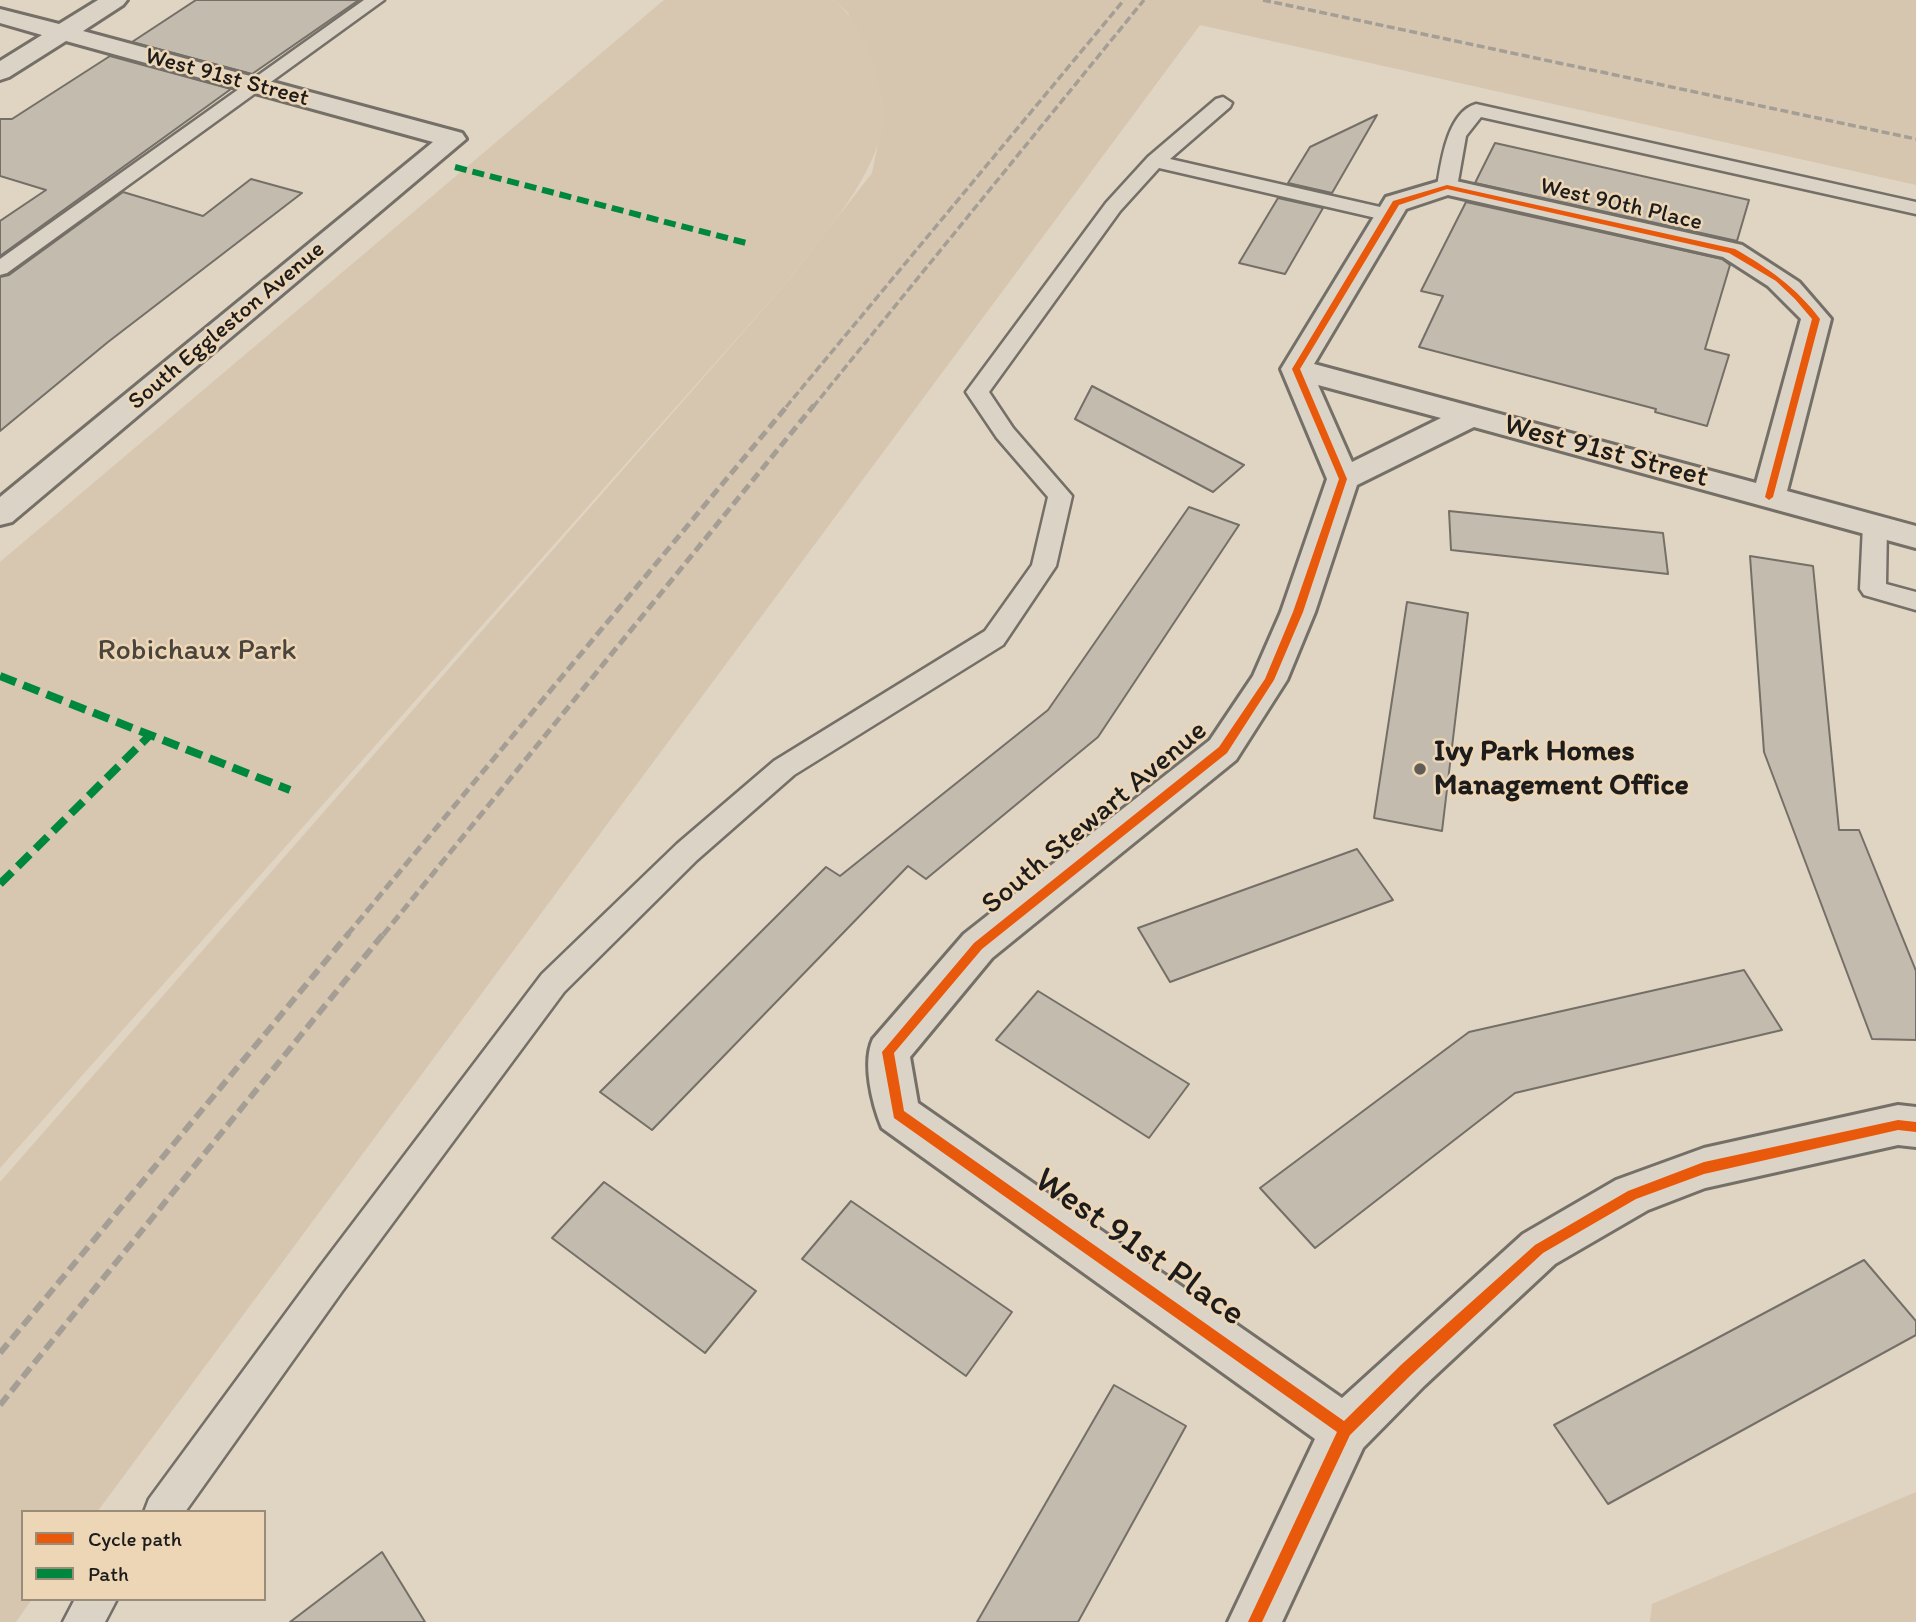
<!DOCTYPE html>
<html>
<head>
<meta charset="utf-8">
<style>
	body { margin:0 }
	#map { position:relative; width:1916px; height:1622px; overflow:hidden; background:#e0d4c3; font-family:Itim,sans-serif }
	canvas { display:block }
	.legend { position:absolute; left:21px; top:1510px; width:245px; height:91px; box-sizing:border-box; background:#edd6b6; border:2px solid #998c78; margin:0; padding:9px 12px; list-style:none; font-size:21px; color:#1c1c1c }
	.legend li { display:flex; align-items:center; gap:14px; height:35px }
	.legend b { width:35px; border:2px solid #998c78 }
</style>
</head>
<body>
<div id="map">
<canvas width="1916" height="1622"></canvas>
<ul class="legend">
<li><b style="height:9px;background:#e8590c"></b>Cycle path</li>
<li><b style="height:9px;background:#00873e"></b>Path</li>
</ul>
</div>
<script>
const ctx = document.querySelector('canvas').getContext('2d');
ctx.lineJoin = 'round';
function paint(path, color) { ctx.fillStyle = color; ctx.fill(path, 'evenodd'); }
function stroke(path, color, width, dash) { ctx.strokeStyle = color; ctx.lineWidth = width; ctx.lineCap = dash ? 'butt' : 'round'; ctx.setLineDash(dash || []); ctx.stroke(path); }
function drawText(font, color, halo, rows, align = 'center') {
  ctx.font = font + ' Itim,sans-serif'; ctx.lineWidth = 5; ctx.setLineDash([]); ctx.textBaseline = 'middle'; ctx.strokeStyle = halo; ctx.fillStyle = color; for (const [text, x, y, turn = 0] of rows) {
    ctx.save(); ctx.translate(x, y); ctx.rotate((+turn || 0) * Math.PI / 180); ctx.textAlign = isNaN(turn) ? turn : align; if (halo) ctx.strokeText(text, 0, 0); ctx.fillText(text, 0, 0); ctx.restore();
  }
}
paint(new Path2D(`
	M834,0H1916V185L1200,25L97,1512H23V1599H32L16,1622H0V1182L788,281L872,173L884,115L848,13Z`), '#d6c6b0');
paint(new Path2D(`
	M664,0H834C858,22 874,51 879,83C881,93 884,105 884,115C880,173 822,237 788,281L0,1168V562Z
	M1916,1492V1622H1650L1652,1604Z`), '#d7c6b0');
const building = new Path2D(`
	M196,0H359L252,74L132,42Z
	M110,56L231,89L0,256V221L46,190L0,176V119H12Z
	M1377,115L1332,193L1288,183L1310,147Z
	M1495,143L1749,200L1737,241L1475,183Z
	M251,179L302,193L108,342L0,431V277L9,275L123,192L203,216Z
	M1278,198L1323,208L1285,274L1239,263Z
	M1466,202L1722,259L1730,265L1705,349L1729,355L1707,426L1655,412L1656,409L1419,347L1443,296L1421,291Z
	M1092,386L1244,465L1213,492L1075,419Z
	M1189,507L1239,525L1098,737L926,879L908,866L652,1130L600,1092L826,867L840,876L1048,710Z
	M1449,511L1663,533L1668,574L1451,550Z
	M1750,556L1813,566L1839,830H1859L1916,971V1040L1872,1039L1764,752Z
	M1407,602L1468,613L1442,831L1374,818Z
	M1357,849L1393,900L1170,982L1138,928Z
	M1744,970L1782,1030L1515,1093L1315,1248L1260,1188L1469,1032Z
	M1038,991L1189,1084L1149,1138L996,1040Z
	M604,1182L756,1291L705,1353L552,1238Z
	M851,1201L1012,1312L966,1376L802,1259Z
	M1864,1260L1916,1321V1335L1608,1504L1554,1425Z
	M1114,1385L1186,1426L1078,1622H977Z
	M382,1552L425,1622H290Z`);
paint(building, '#c3bbae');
stroke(building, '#746f67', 2);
const lane = new Path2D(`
	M364,0H384L7,273L0,275V259Z
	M1223,97L1232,103L1230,107L1170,159L1389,209L1396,211L1399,215L1396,219L1389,221L1159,168L1120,211L989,392L1013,428L1072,496L1056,566L1003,645L794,775L697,860L564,992L343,1290L185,1512H144L149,1499L319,1268L542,974L677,844L774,761L985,631L1032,565L1048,497L997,438L966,392L1106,203L1148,157L1216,99Z
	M1476,104L1916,202V214L1481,117L1466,136L1457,187L1454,191H1440L1437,187C1441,163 1447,112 1476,104Z
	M1875,517L1884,519L1887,525L1886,584L1916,592V610L1864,595L1860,589L1863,525L1866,519Z
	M75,1599H117L105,1622H63Z`);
const street = new Path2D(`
	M98,0H127L123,5L83,31L462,133L466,139L12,522L0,525V497L433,142L66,41L9,77L0,80V61L42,35L0,23V9L59,24Z
	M1447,179L1742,245L1799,282L1831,319L1787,491L1916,526V548L1474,427L1357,485L1315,612L1287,680L1236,760L992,958L910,1057L918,1103L1342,1398L1523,1234L1616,1180L1704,1148L1898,1105L1916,1107V1147L1898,1145L1705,1188L1648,1210L1555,1264L1424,1386L1363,1448L1282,1622H1228L1315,1439L882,1128C872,1104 862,1062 873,1039L964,934L1210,740L1253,676L1281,612L1327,479L1281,369L1386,197ZM1448,195L1723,257L1768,286L1801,319L1756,483L1314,364L1406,209ZM1318,385L1441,418L1352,462Z`);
stroke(lane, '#746f67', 5);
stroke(street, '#746f67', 6);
paint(lane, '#dcd3c7');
paint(street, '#dcd3c7');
stroke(new Path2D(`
	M1263,0L1916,139
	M786,407L1124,0
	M813,407L1144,0`), '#a49e95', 3.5, [8, 3.5]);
stroke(new Path2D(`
	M347,935L788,405
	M383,935L814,405`), '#a49e95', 5, [10, 5]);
stroke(new Path2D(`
	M0,1353L349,933
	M0,1405L384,933`), '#a49e95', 6, [12, 6]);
stroke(new Path2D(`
	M455,167L750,244`), '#00873e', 6, [12, 6]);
stroke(new Path2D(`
	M0,676L290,790
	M0,884L150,735`), '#00873e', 8, [17, 8]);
paint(new Path2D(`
	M1447,185L1735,249C1768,268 1797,288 1820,319L1773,497L1769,500L1765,497L1812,319L1795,299L1776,281L1729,253L1447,189L1399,205L1300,369L1347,479L1303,612L1274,680L1227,753L982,949L894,1053L904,1111L1344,1421L1402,1364L1535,1245L1628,1191L1704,1162L1898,1120L1916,1122V1132L1898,1130L1704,1174L1636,1199L1543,1253L1412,1374L1350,1435L1262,1622H1248L1337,1432L894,1118L882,1052L974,943L1219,747L1265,679L1293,612L1339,479L1292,369L1393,201Z`), '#e8590c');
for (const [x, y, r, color] of [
	[1420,769,7,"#615c56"]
]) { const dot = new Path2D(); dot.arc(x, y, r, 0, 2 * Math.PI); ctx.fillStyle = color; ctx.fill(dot); stroke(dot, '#edd6b6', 2.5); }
drawText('24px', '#1c1c1c', '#edd6b6', [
	["West 91st Street",227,78,15],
	["West 90th Place",1621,205,13],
	["South Eggleston Avenue",227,326,-40]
]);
drawText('30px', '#1c1c1c', '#edd6b6', [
	["West 91st Street",1606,452,15],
	["South Stewart Avenue",1095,818,-40]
]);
drawText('30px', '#49443d', '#edd6b6', [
	["Robichaux Park",197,651]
]);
drawText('bold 30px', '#1c1c1c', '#edd6b6', [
	["Ivy Park Homes",1434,752],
	["Management Office",1434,786]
], 'left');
drawText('37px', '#1c1c1c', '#edd6b6', [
	["West 91st Place",1139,1248,35]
]);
</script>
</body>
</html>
